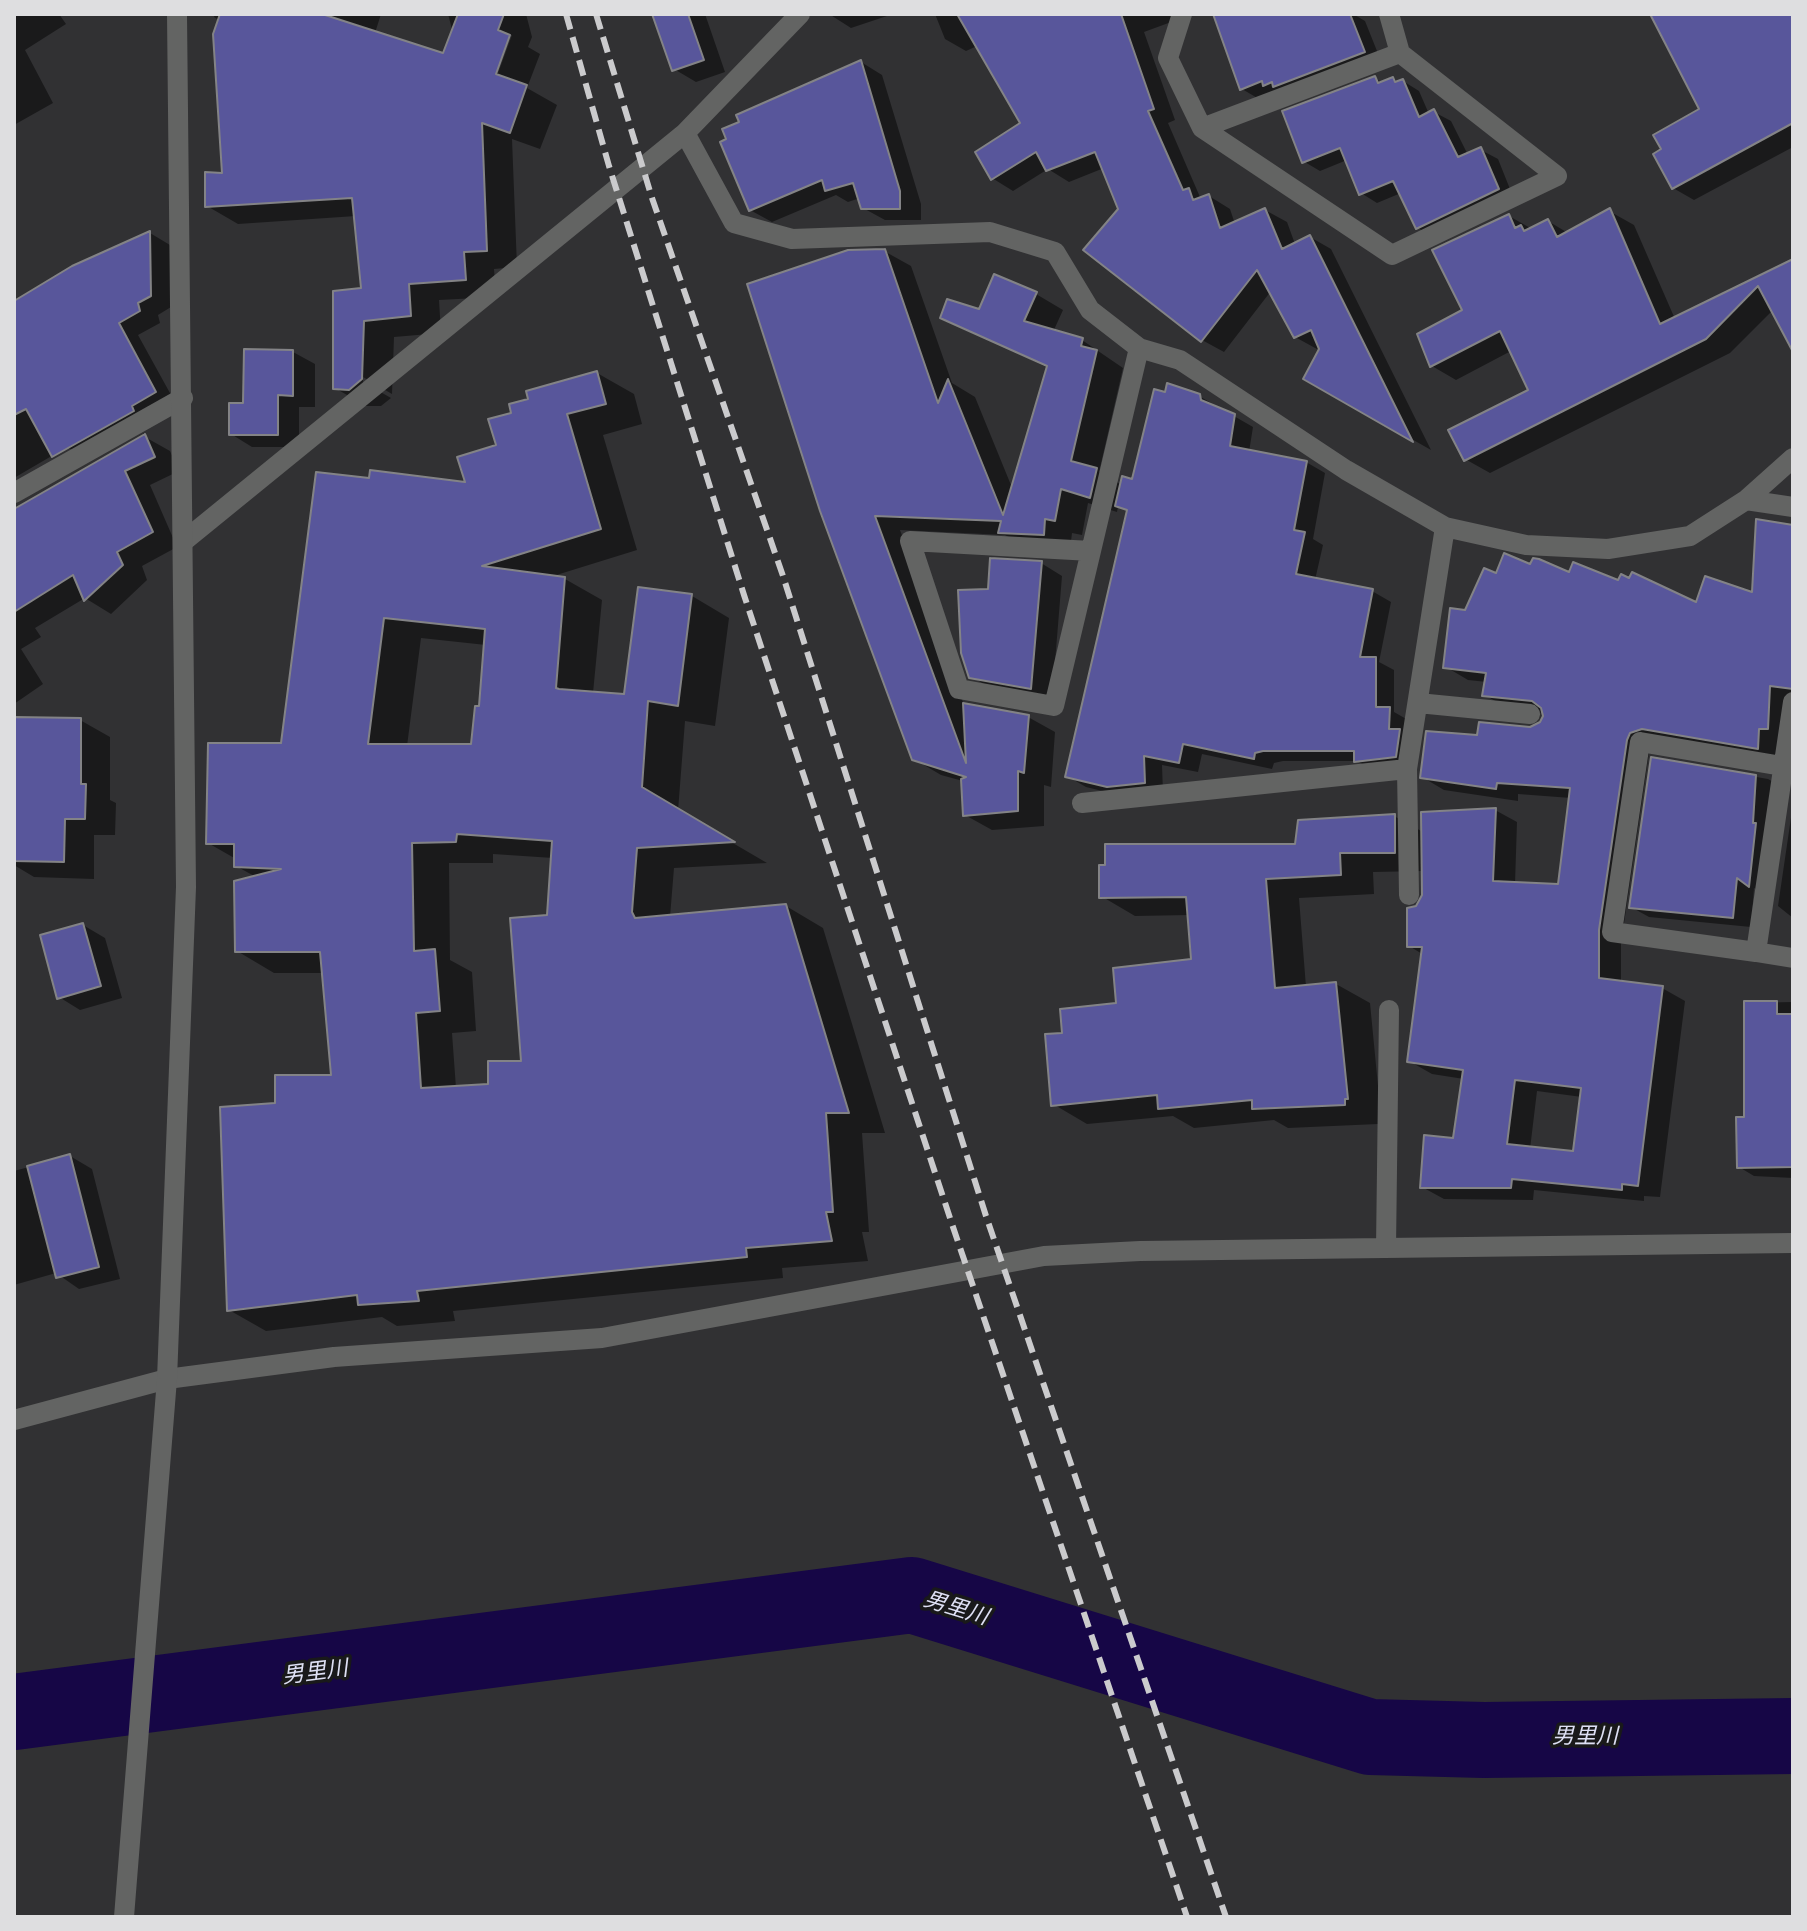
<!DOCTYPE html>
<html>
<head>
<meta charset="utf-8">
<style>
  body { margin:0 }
  #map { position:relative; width:1807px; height:1931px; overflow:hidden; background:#313133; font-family:"Golos Text",sans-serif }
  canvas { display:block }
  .frame { position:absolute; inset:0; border:16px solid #dedee0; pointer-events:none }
</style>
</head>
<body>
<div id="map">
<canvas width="1807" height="1931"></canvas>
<div class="frame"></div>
</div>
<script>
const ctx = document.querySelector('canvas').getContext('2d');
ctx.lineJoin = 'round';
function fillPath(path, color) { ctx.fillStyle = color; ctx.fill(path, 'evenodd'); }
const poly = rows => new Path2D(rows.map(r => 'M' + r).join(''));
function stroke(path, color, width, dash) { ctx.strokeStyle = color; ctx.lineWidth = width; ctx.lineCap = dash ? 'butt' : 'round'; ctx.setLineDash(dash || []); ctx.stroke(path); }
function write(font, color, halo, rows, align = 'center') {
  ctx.font = font + ' "Golos Text","Noto Sans JP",sans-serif'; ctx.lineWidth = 7; ctx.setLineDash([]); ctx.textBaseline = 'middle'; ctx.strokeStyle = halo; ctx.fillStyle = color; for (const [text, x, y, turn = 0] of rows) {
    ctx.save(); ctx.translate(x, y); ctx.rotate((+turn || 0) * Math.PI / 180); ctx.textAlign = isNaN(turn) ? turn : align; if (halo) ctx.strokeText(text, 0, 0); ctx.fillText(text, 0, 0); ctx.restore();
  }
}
const shadow = poly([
  [14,14,59,14,66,24,25,50,53,103,14,125],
  [215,14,381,14,375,33,460,60,448,14,526,14,532,37,528,47,540,54,527,88,557,105,540,149,512,139,517,267,494,269,496,297,439,300,441,333,394,337,392,394,363,377,363,382,391,398,381,406,366,406,335,388,363,290,356,216,238,224,207,206,224,175,220,21,214,17],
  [508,35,512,35,494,84,490,83],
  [654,14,705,14,725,72,696,82,674,69],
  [829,14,893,14,851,28],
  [935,14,1193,14,1144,32,1175,120,1168,123,1200,197,1209,196,1230,209,1235,224,1265,210,1287,222,1295,244,1310,237,1331,249,1431,450,1306,379,1323,346,1317,349,1295,337,1271,291,1224,352,1202,340,1086,250,1120,209,1104,168,1069,182,1048,169,1013,191,992,178,1023,124,977,46,966,51,945,39],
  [1215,14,1353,14,1365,21,1381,61,1259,99,1242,89],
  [1652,14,1793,14,1793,147,1694,200,1673,188,1702,110],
  [861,62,882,75,921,204,921,220,885,220,863,208,860,198,848,202,836,195,772,222,750,210,742,123],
  [1375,78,1383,83,1403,81,1419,91,1429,114,1434,112,1451,121,1468,155,1481,150,1498,159,1514,199,1434,237,1418,228,1401,193,1377,203,1361,193,1347,160,1320,171,1303,161],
  [1609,211,1634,225,1675,319,1793,260,1793,347,1773,310,1730,353,1490,473,1465,459,1531,391,1511,351,1456,380,1432,366,1465,311,1509,216,1532,229,1548,221,1568,233],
  [150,233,170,245,171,307,158,315,160,323,138,335,176,404,88,459,67,447,14,478,14,303,73,268],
  [884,251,911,266,952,383,975,397,1013,490,1048,368,942,317,980,311,1036,294,1063,310,1053,332,1082,340,1123,368,1099,472,1122,485,1134,481,1199,396,1253,427,1249,452,1306,462,1325,473,1313,539,1323,545,1315,580,1372,591,1391,602,1379,662,1394,670,1394,712,1408,720,1414,767,1375,771,1357,761,1283,761,1274,763,1272,769,1202,754,1198,772,1162,765,1163,793,1127,797,1086,787,1067,776,1128,512,1118,506,1117,512,1088,503,1082,535,1072,533,1070,550,1027,547,1005,535,900,530,964,705,1028,717,1055,732,1051,787,1044,785,1044,826,992,830,965,815,963,781,941,775,914,759,822,510],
  [293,352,315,364,315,407,299,407,299,447,252,447,231,434,245,405],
  [597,373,634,394,642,424,603,435,637,550,550,577,565,579,602,600,593,693,625,696,640,589,692,596,729,618,715,726,685,721,678,811,767,863,674,868,670,917,786,906,823,928,885,1133,862,1133,869,1232,862,1232,868,1261,782,1268,783,1278,453,1311,455,1321,397,1326,382,1317,266,1331,229,1310,333,1077,324,973,274,973,237,951,256,877,236,866,236,859,208,843,283,745,371,481,468,484,498,446,513,414],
  [421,638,486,645,481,708,473,746,407,746],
  [493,854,553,858,549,917,523,1063,490,1086,456,1088,452,1033,476,1031,472,972,450,960,449,863,493,863],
  [145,437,170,451,179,471,150,485,177,547,142,566,147,580,111,614,85,598,35,628,41,637,21,649,43,684,14,704,14,521],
  [1793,542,1793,762,1649,753,1621,944,1621,983,1662,988,1685,1001,1660,1197,1644,1196,1644,1201,1534,1190,1533,1200,1444,1199,1422,1187,1455,1141,1464,1079,1432,1074,1409,1061,1424,955,1409,946,1424,895,1424,871,1373,872,1374,894,1299,898,1306,987,1336,984,1370,1003,1381,1117,1378,1124,1288,1128,1274,1120,1194,1128,1173,1116,1087,1124,1053,1104,1064,1034,1193,960,1190,915,1135,916,1101,896,1297,846,1394,816,1423,832,1495,810,1517,822,1515,884,1560,886,1571,798,1518,794,1518,801,1444,790,1422,777,1479,737,1529,729,1543,722,1544,713,1507,708,1485,695,1487,682,1468,680,1446,667,1467,612,1497,576,1531,566,1619,582,1697,604,1754,594],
  [1537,1091,1582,1097,1574,1153,1530,1149],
  [1041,563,1062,576,1052,699,992,689,971,676,990,591],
  [14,719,80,720,110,737,110,800,116,803,115,835,94,835,94,879,34,877,14,865],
  [1653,759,1768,779,1786,789,1770,897,1754,888,1751,927,1649,917,1631,907],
  [1793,804,1793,918,1778,906],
  [83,925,105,938,122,998,80,1010,59,997],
  [1793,1002,1793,1178,1754,1176,1739,1167,1746,1119,1746,1003],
  [70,1156,92,1169,120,1279,79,1289,56,1273,14,1285,14,1171]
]);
const river = poly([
  [14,1712,912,1595,1370,1737,1484,1740,1793,1736]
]);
const building = poly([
  [220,14,322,14,443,53,458,14,504,14,498,30,510,35,496,74,527,85,510,133,482,123,487,251,464,252,466,280,409,284,411,316,364,321,362,379,349,390,333,389,333,291,361,288,352,198,205,207,205,172,222,173,213,34,220,14],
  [652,14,688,14,704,60,672,71,652,14],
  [957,14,1121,14,1154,109,1148,111,1183,190,1189,188,1193,200,1209,194,1220,228,1265,208,1282,249,1310,235,1413,442,1303,379,1319,349,1311,330,1294,338,1257,270,1201,342,1083,250,1118,209,1095,152,1046,171,1036,152,991,180,975,152,1020,123,957,14],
  [1213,14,1350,14,1365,52,1273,87,1272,82,1263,86,1262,81,1240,90,1213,14],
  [1650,14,1793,14,1793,123,1672,189,1653,154,1661,149,1653,135,1699,109,1650,14],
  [861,60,900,191,900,209,861,209,853,183,825,191,822,180,749,211,720,142,726,139,722,129,739,122,736,115,861,60],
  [1375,76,1378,83,1393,77,1395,82,1403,79,1419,117,1434,109,1458,157,1481,147,1499,189,1416,229,1393,181,1359,195,1340,148,1302,163,1282,111,1375,76],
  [1610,208,1660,324,1793,259,1793,352,1758,286,1706,339,1464,461,1448,430,1528,390,1500,331,1430,367,1417,334,1462,310,1432,250,1509,214,1515,228,1521,225,1524,231,1548,219,1557,237,1610,208],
  [150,231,151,296,138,303,140,311,119,323,156,392,132,406,134,411,52,457,26,409,14,415,14,301,72,266,150,231],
  [885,249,938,403,948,379,1003,515,1047,366,940,318,947,299,979,309,994,274,1037,292,1024,321,1083,338,1081,346,1097,350,1071,461,1097,468,1090,498,1061,489,1055,521,1045,519,1044,535,998,533,1001,521,875,516,966,763,963,703,1029,715,1024,773,1018,771,1018,811,963,816,961,779,966,777,912,760,820,511,747,284,848,250,885,249],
  [244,349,293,350,293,396,278,395,278,435,229,435,229,403,243,403,244,349],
  [597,371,606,404,567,414,601,529,482,566,565,577,556,688,559,689,624,694,638,587,692,594,678,706,648,701,642,787,735,842,637,848,632,912,635,918,786,904,849,1113,826,1113,833,1212,826,1212,832,1241,746,1248,747,1257,417,1291,419,1301,358,1305,357,1295,227,1311,220,1107,275,1103,275,1075,331,1075,320,952,235,952,234,881,281,869,234,867,234,844,206,844,208,743,281,743,316,472,369,478,370,470,465,482,457,457,496,445,488,419,511,413,509,404,528,399,526,391,597,371],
  [384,618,485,629,479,706,475,706,471,744,368,744,384,618],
  [457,834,552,841,547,915,510,918,521,1061,488,1061,488,1084,421,1088,416,1013,440,1011,435,949,414,951,412,843,456,842,457,834],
  [1167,383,1200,394,1201,400,1235,414,1230,446,1307,461,1294,530,1305,532,1296,574,1373,589,1360,657,1376,657,1376,707,1390,707,1389,729,1400,729,1396,757,1354,762,1354,751,1263,751,1255,753,1254,759,1183,744,1179,763,1144,756,1145,783,1107,787,1065,777,1127,510,1115,506,1122,476,1132,479,1154,389,1165,392,1167,383],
  [145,434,155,457,125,471,153,532,117,552,123,565,84,601,73,575,14,612,14,509,145,434],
  [1756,519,1793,525,1793,689,1770,686,1768,729,1759,729,1758,749,1642,729,1630,733,1627,740,1599,930,1599,978,1663,986,1638,1186,1622,1184,1622,1190,1512,1179,1511,1188,1420,1188,1424,1135,1453,1138,1463,1070,1407,1062,1422,947,1407,947,1407,908,1416,906,1422,895,1421,812,1496,808,1493,881,1558,884,1570,788,1497,783,1496,789,1420,778,1426,731,1477,735,1479,722,1530,727,1540,722,1543,716,1541,708,1532,701,1482,696,1486,673,1443,668,1450,608,1465,610,1484,568,1496,573,1504,553,1530,564,1533,558,1539,559,1569,572,1573,562,1618,580,1621,574,1629,578,1632,572,1696,602,1705,576,1752,592,1756,519],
  [1515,1080,1581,1088,1573,1151,1507,1144,1515,1080],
  [990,558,1042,561,1031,689,969,678,961,653,958,590,988,589,990,558],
  [14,717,81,718,81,784,86,784,85,819,65,819,64,862,14,861,14,717],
  [1651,757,1756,775,1753,823,1756,823,1749,887,1737,878,1733,918,1629,908,1651,757],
  [1395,814,1395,853,1340,853,1341,875,1266,879,1275,988,1336,982,1348,1099,1345,1099,1345,1105,1252,1109,1252,1100,1158,1109,1157,1095,1051,1106,1045,1034,1062,1033,1060,1009,1116,1003,1113,968,1191,959,1186,897,1099,898,1099,865,1105,865,1105,844,1295,844,1298,820,1395,814],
  [83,923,101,986,57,999,40,935,83,923],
  [1744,1001,1777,1001,1777,1014,1793,1014,1793,1167,1737,1168,1736,1117,1744,1117,1744,1001],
  [70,1154,99,1267,56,1278,27,1166,70,1154]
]);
const minor = poly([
  [1182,14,1168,58,1202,128,1392,255,1557,176,1400,53,1389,14],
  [1202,128,1400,53],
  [685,133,734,223,792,239,990,232,1055,252,1090,310,1139,348,1180,360,1346,470,1445,527,1526,545,1608,549,1690,536,1746,500,1793,458],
  [14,493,183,398],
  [1746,500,1793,507],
  [184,541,685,133,800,14],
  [1091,551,910,541,959,689,1054,706,1091,551,1139,348],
  [1793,702,1756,952,1793,958],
  [1418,703,1530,714],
  [1407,769,1409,895],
  [1082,803,1407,769,1445,527],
  [1756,952,1612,932,1640,742,1782,766],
  [1386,1248,1389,1010],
  [14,1420,167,1379,334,1357,602,1338,1044,1256,1140,1251,1793,1243]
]);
const tertiary = poly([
  [124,1917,167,1379,186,887,177,14]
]);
const rail = poly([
  [566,14,609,166,744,595,953,1227,1187,1917],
  [596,14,652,198,783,576,986,1216,1226,1917]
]);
const waterNames = [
  ["男里川",956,1608,17],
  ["男里川",315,1672,-7],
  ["男里川",1585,1736]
];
fillPath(shadow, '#0007');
stroke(river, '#160646', 76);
fillPath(building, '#58569b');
stroke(building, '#838386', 2);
stroke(minor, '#636463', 20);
stroke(tertiary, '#636463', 20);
stroke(rail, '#cbcbcd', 6, [16, 8]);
write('italic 22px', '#dee0f4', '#19191a', waterNames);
</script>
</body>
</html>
